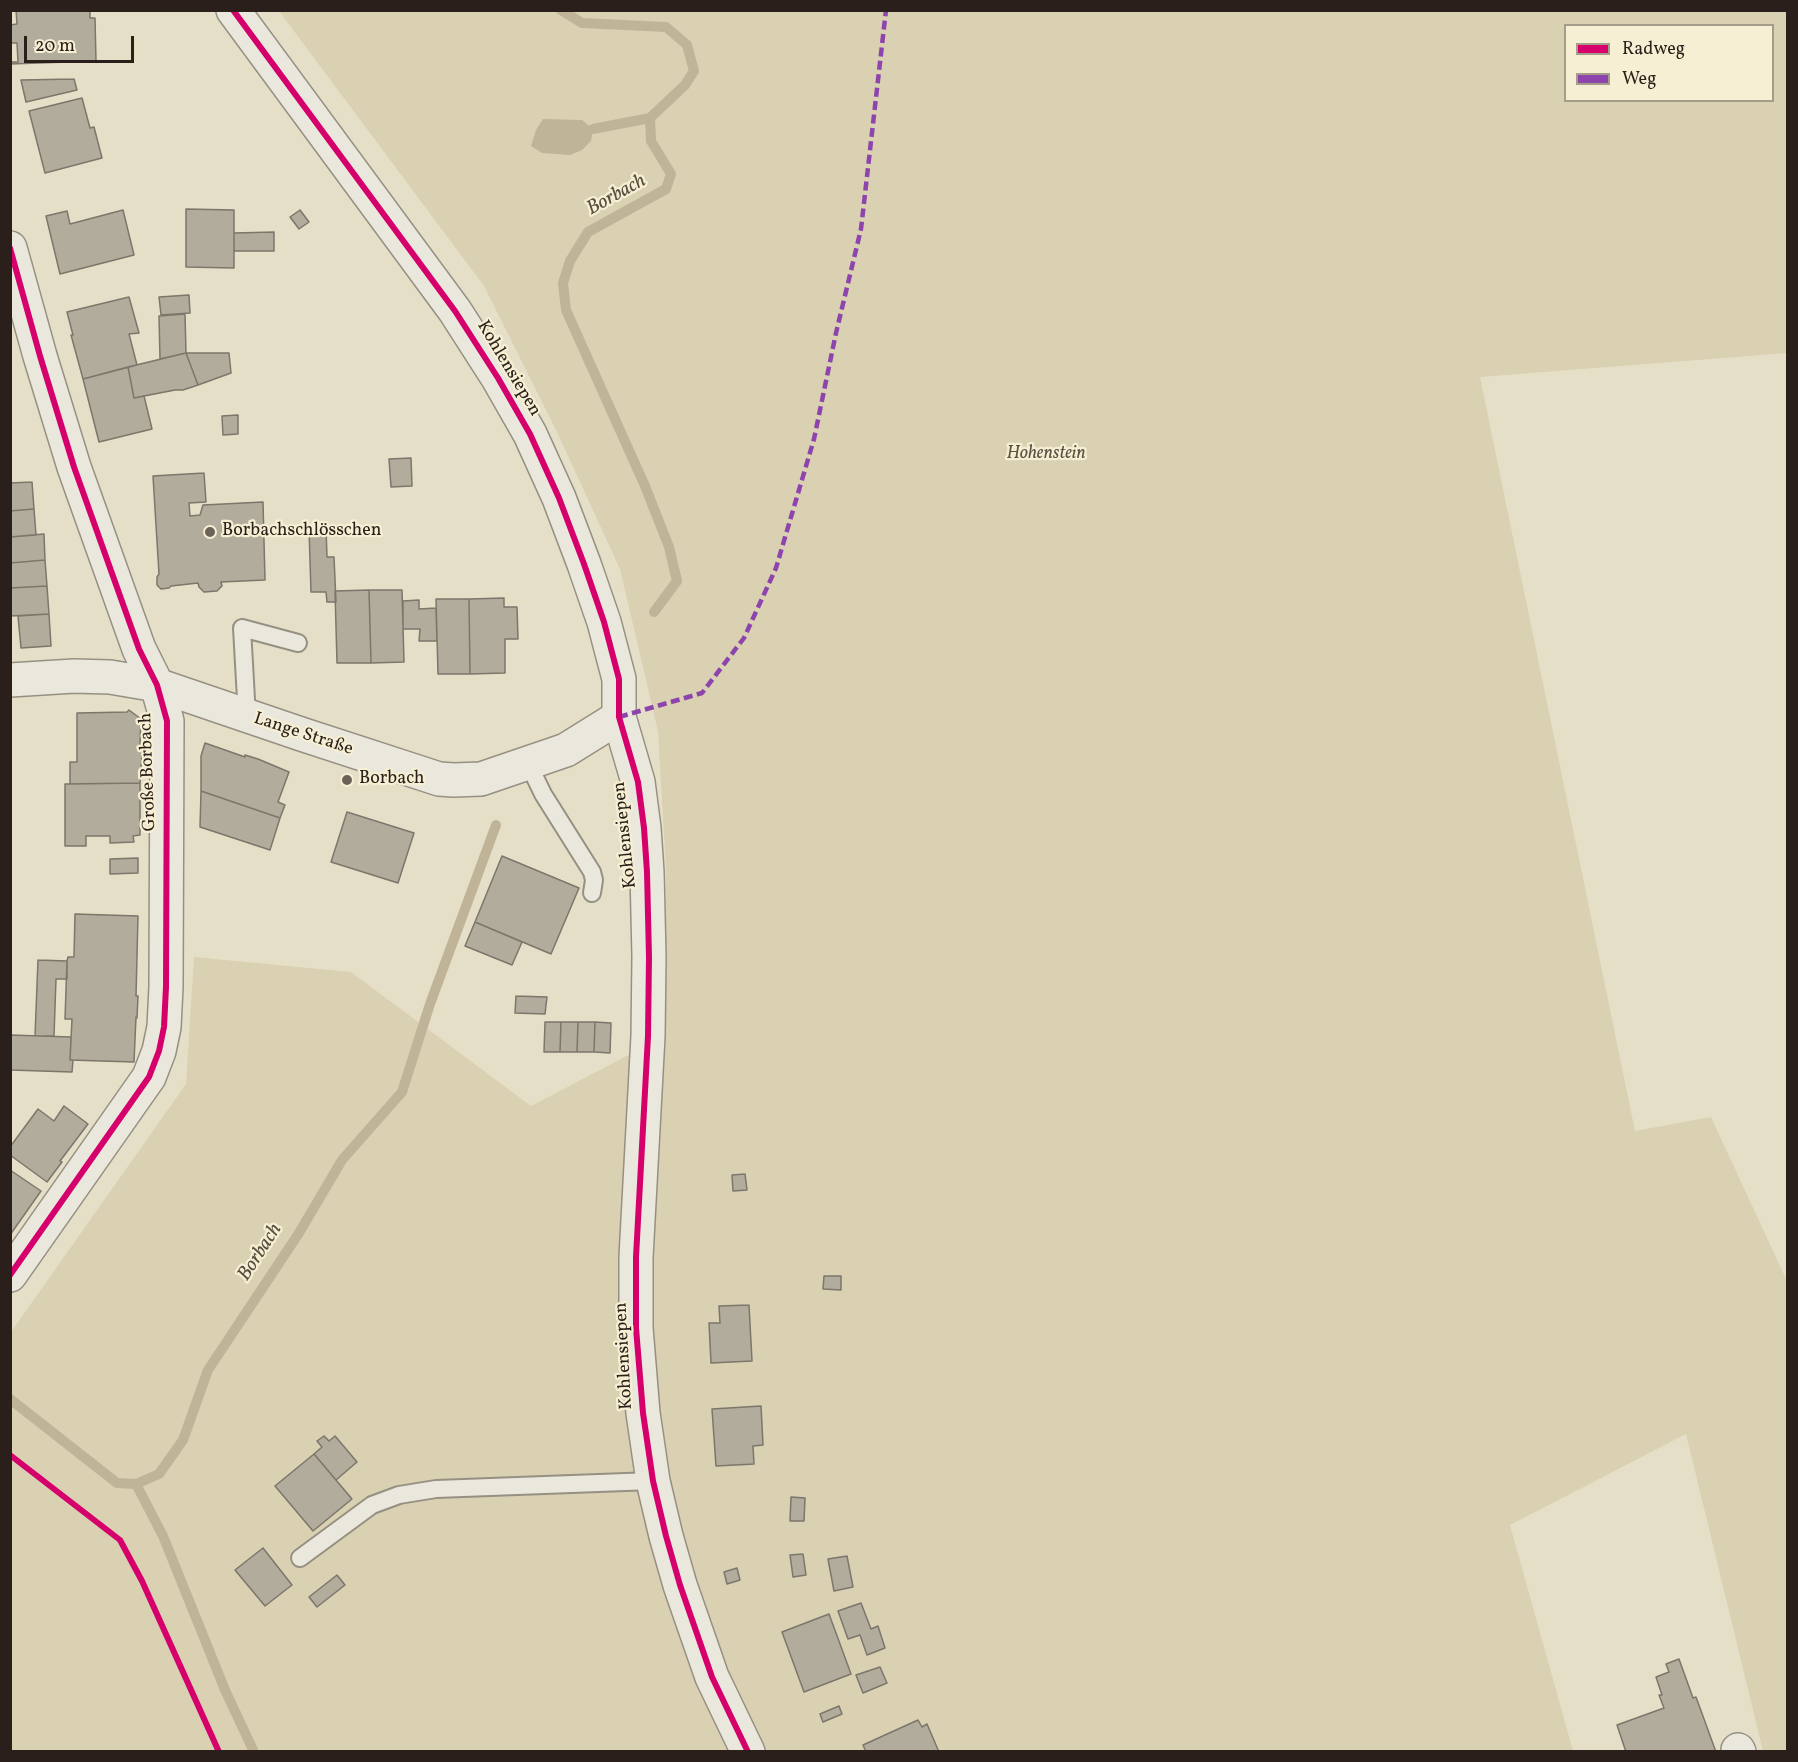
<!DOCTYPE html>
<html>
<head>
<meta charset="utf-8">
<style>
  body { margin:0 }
  #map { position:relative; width:1798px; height:1762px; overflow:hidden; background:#e6dfc8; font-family:Vollkorn,serif }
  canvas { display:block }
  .frame { position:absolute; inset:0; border:12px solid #2a1f1a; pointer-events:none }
  .legend { position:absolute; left:1564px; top:24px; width:210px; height:78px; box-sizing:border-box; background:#f7efd3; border:2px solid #a59c89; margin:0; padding:8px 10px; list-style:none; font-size:18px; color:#2a1f1a }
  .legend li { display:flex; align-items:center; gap:12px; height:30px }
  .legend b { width:30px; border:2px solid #a59c89 }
  .scale { position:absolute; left:24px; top:36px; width:110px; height:27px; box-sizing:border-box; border:3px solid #2a1f1a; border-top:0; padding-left:8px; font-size:18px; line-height:21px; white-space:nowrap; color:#2a1f1a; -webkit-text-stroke:4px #f7efd3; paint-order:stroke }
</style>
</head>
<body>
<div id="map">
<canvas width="1798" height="1762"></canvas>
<div class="frame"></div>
<ul class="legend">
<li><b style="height:8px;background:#d6006c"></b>Radweg</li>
<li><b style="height:8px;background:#8e44ad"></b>Weg</li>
</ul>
<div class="scale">20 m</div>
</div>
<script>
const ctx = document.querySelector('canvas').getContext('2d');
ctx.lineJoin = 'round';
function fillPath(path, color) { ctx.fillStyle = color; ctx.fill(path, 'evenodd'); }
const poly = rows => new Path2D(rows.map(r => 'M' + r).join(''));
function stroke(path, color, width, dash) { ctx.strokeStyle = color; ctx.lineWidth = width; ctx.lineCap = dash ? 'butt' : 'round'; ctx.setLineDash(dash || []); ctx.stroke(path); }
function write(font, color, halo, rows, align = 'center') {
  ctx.font = font + ' Vollkorn,serif'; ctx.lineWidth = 4.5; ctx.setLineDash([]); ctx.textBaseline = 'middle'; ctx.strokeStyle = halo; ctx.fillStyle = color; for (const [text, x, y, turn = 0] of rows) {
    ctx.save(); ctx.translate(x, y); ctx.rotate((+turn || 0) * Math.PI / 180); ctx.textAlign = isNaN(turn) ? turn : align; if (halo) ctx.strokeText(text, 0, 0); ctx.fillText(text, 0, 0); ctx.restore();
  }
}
const green = poly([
  [279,11,1787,11,1787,353,1480,377,1635,1131,1711,1117,1787,1281,1787,1751,1763,1751,1686,1434,1510,1525,1573,1751,11,1752,11,1332,186,1084,194,957,351,972,531,1106,665,1036,666,869,658,731,620,569,557,432,484,286],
  [1566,26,1772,26,1772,100,1566,100]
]);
const water = poly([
  [543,119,582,120,593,129,591,141,582,150,570,155,542,153,531,146,536,130]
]);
const stream = poly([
  [561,10,582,23,666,27,687,45,694,71,685,85,650,118,651,141,671,174,666,189,588,232,570,261,563,283,566,310,645,486,669,547,677,581,654,612],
  [593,129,650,118],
  [10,1399,117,1483,136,1484,159,1474,183,1440,208,1370,299,1233,342,1160,402,1092,430,1004,496,825],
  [136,1484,163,1536,225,1690,254,1752]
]);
const building = poly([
  [16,10,90,10,90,18,95,18,96,61,10,64,10,62,18,62,17,43,10,43,10,25,17,24,16,10],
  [74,79,77,90,26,102,21,80,74,79],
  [82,98,90,128,94,127,102,158,45,173,29,111,82,98],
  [186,209,234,210,234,268,186,267,186,209],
  [123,210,134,255,60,274,46,216,67,211,70,224,123,210],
  [300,210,309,222,299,229,290,217,300,210],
  [274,232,274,251,234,251,234,233,274,232],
  [189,295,190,313,161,315,159,297,189,295],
  [129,297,139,333,129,334,137,365,83,379,71,335,73,335,67,312,129,297],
  [185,314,186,353,160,359,159,316,185,314],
  [186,353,198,385,183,390,175,390,134,398,128,367,186,353],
  [186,353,229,353,231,373,198,385,186,353],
  [128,367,134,398,144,396,152,429,99,442,83,379,128,367],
  [238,415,238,434,223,435,222,416,238,415],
  [411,458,412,486,391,487,389,459,411,458],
  [204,473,206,502,189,503,190,516,200,515,203,505,263,502,265,580,221,582,222,586,217,591,204,592,199,587,198,583,171,586,169,588,161,589,157,585,157,577,159,574,153,476,204,473],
  [32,482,34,509,10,511,10,483,32,482],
  [34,509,36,535,10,537,10,511,34,509],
  [326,528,327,557,334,557,336,602,327,602,326,592,311,592,309,529,326,528],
  [44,534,45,560,10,563,10,537,44,534],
  [45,560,47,586,10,588,10,563,45,560],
  [47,586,49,614,10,616,10,588,47,586],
  [369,590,402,590,404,662,371,663,369,590],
  [369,590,371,663,337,663,335,591,369,590],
  [504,598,504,607,517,607,518,639,505,639,505,673,470,674,469,599,504,598],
  [436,599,469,599,470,674,438,674,436,599],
  [419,600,419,609,436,608,437,641,419,641,420,629,403,629,403,601,419,600],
  [49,614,51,646,21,648,18,616,49,614],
  [129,710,141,719,140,744,142,744,142,755,140,783,70,784,70,762,77,762,77,713,127,712,129,710],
  [205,743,245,757,245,755,258,759,289,772,278,802,285,805,280,818,201,791,201,756,205,743],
  [140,783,140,835,133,836,134,842,110,843,110,836,86,836,86,846,65,846,65,784,140,783],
  [201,791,280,818,270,850,200,827,201,791],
  [347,812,414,833,398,883,331,862,347,812],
  [502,856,579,888,551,954,475,922,502,856],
  [138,858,138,873,110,874,110,859,138,858],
  [75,914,138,916,136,996,138,996,137,1018,136,1017,134,1062,70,1060,72,1019,65,1019,67,961,68,957,74,957,75,914],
  [475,922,522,942,512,965,465,946,475,922],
  [38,960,67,961,67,979,56,979,54,1036,35,1036,38,960],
  [516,996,547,997,545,1014,515,1013,516,996],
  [545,1022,561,1022,560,1052,544,1052,545,1022],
  [561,1022,578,1022,577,1052,560,1052,561,1022],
  [578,1022,595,1022,594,1052,577,1052,578,1022],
  [595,1022,611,1023,610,1053,594,1052,595,1022],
  [10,1035,71,1037,70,1060,73,1060,72,1072,10,1070,10,1035],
  [64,1106,88,1124,60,1161,62,1162,47,1182,10,1155,10,1147,38,1109,54,1121,64,1106],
  [10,1170,41,1191,10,1235,10,1170],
  [745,1174,747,1190,733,1191,732,1175,745,1174],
  [824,1276,841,1276,841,1290,823,1289,824,1276],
  [749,1305,752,1361,711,1363,709,1323,720,1323,719,1306,749,1305],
  [761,1406,763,1445,753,1446,754,1464,716,1466,712,1409,761,1406],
  [324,1436,329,1441,335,1436,357,1462,336,1480,314,1454,322,1447,317,1441,324,1436],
  [314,1454,352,1499,313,1531,275,1486,314,1454],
  [791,1497,805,1498,804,1521,790,1521,791,1497],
  [263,1548,292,1585,265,1606,235,1570,263,1548],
  [803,1554,806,1575,793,1577,790,1555,803,1554],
  [847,1556,853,1587,834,1591,828,1559,847,1556],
  [737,1568,740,1580,727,1584,724,1572,737,1568],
  [337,1575,345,1585,317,1607,309,1597,337,1575],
  [861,1603,871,1629,878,1626,885,1648,867,1655,860,1635,848,1639,838,1611,861,1603],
  [829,1614,851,1674,804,1692,782,1632,829,1614],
  [1679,1659,1693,1698,1696,1697,1716,1752,1626,1752,1617,1725,1664,1708,1659,1695,1662,1695,1656,1677,1669,1672,1666,1664,1679,1659],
  [880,1667,887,1683,863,1693,856,1675,880,1667],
  [839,1706,842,1714,823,1722,820,1714,839,1706],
  [918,1720,922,1727,927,1724,939,1752,866,1752,863,1745,918,1720]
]);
const service = poly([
  [247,717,242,628,298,643],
  [528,763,543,794,592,872,594,880,592,893],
  [300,1558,372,1505,399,1495,436,1489,653,1481]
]);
const minor = poly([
  [10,248,40,356,74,467,139,649,157,685,167,721,166,987,164,1027,159,1051,149,1077,10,1275],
  [10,680,74,676,110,677,157,685,301,734,439,779,454,780,481,779,566,750,619,717],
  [1738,1750,1739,1752]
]);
const tertiary = poly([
  [233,10,455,311,498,378,530,434,559,498,584,564,604,622,619,679,619,717,638,782,644,828,647,872,649,957,648,1036,636,1257,636,1328,643,1413,653,1481,666,1536,680,1585,712,1677,748,1752]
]);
const quiet = poly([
  [619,717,702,693,744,638,776,568,814,439,836,333,861,229,886,10]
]);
const cycleway = poly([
  [233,10,455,311,498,378,530,434,559,498,584,564,604,622,619,679,619,717,638,782,644,828,647,872,649,957,648,1036,636,1257,636,1328,643,1413,653,1481,666,1536,680,1585,712,1677,748,1752],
  [10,248,40,356,74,467,139,649,157,685,167,721,166,987,164,1027,159,1051,149,1077,10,1275],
  [10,1455,120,1540,142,1581,219,1752]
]);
const markers = [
  [210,532,6,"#6c6257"],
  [347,780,6,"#6c6257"]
];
const streetNames = [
  ["Kohlensiepen",508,369,59],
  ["Lange Straße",303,735,18],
  ["Große Borbach",149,772,-92],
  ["Kohlensiepen",626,835,-96],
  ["Kohlensiepen",625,1356,-93]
];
const parkNames = [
  ["Hohenstein",1046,455]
];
const poiNames = [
  ["Borbachschlösschen",222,532],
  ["Borbach",359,780]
];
const waterNames = [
  ["Borbach",617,196,-29],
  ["Borbach",261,1253,-57]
];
fillPath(green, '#dad0b2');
fillPath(water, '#c0b498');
stroke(stream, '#c0b498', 10);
fillPath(building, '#b2ac9d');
stroke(building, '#7c766b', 1.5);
stroke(service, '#969083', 20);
stroke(minor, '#969083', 36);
stroke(tertiary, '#969083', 36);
stroke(service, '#eae7dc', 16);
stroke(minor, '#eae7dc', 33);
stroke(tertiary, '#eae7dc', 33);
stroke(quiet, '#8e44ad', 4.5, [9, 4.5]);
stroke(cycleway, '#d6006c', 6);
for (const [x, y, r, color] of markers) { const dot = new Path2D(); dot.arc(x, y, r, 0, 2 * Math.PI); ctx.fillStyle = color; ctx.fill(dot); stroke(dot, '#f7efd3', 2); }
write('18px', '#2a1f1a', '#f7efd3', streetNames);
write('italic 18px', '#5c5142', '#f7efd3', parkNames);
write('18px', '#2a1f1a', '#f7efd3', poiNames, 'left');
write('italic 20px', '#594d3f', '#f7efd3', waterNames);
</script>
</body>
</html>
